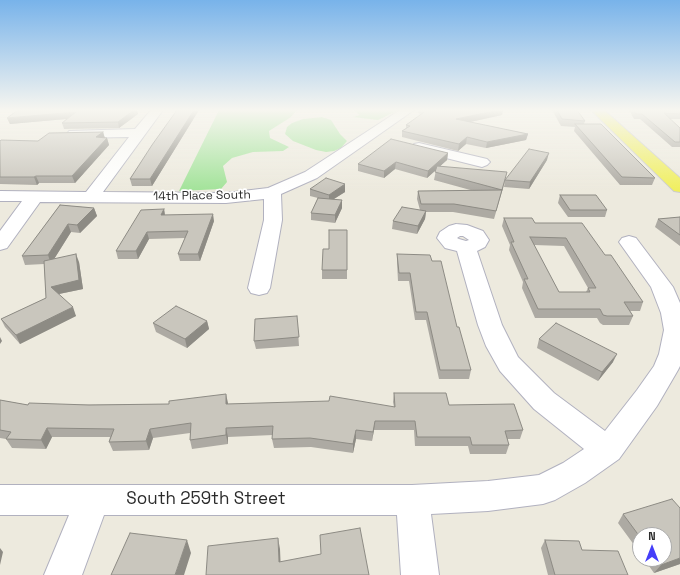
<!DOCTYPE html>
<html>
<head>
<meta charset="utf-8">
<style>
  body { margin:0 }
  #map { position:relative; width:680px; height:575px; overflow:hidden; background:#edeade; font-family:"Space Grotesk",sans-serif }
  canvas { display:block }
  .north { position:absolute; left:632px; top:527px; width:40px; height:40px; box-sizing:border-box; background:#fff; border:1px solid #aaa; border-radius:50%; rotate:0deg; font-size:11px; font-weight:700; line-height:16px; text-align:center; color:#2b2b2b }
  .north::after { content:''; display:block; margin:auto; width:14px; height:18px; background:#453ef9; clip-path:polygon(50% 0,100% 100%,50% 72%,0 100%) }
</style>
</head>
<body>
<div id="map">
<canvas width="680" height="575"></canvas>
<div class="north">N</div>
</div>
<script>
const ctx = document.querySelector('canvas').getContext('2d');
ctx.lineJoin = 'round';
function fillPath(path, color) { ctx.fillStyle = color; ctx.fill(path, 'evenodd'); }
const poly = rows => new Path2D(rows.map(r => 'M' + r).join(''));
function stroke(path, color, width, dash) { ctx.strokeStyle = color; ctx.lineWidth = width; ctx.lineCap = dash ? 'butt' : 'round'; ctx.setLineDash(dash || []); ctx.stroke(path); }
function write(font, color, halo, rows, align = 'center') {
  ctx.font = font + ' "Space Grotesk",sans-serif'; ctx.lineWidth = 3.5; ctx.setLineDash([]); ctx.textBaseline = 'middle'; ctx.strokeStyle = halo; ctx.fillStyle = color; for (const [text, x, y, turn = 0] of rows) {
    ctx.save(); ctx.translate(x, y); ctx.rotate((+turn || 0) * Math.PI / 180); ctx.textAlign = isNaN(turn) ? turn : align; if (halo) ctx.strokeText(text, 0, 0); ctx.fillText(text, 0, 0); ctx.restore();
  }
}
const green = poly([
  [219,110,297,110,291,117,269,131,270,138,289,147,283,151,253,152,232,158,223,166,227,182,221,189,179,191],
  [353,110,399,110,378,120,353,117,360,115],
  [322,117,331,120,340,134,347,141,341,148,334,151,326,152,316,150,293,141,285,134,287,127,292,123,303,119]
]);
const minor = poly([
  [151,110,163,110,103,192,226,193,268,188,305,172,400,110,414,110,317,178,281,194,282,220,270,288,267,293,259,295,251,293,248,288,264,220,264,199,226,203,40,202,7,248,0,250,0,231,22,201,0,201,0,191,86,192,129,137,74,138,69,137,67,134,69,131,135,129,151,110],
  [419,143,487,159,490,162,487,165,482,167,414,150,412,147,414,144,419,143],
  [456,224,467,225,483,231,489,240,485,247,477,251,502,325,518,357,554,393,605,431,637,390,654,366,659,354,664,330,661,313,651,287,619,242,622,238,629,236,636,238,673,287,680,303,680,366,678,370,657,406,619,459,585,483,555,500,543,504,488,511,431,514,439,575,401,575,397,515,104,515,82,575,44,575,69,515,0,515,0,485,412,485,488,481,539,475,563,463,584,449,534,409,500,371,486,346,478,325,457,251,445,248,437,238,440,232,449,226,456,224],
  [460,236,463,236,469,240,466,241,459,239,457,238,460,236]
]);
const major = poly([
  [591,110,604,110,680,178,680,192,674,191,591,110]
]);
const wall = poly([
  [18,110,137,110,138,114,119,128,64,129,62,123,66,119,10,124,7,118],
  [177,110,199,110,152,186,132,186,130,179],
  [419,110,503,110,502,115,470,122,528,134,526,140,486,148,466,144,458,151,402,137,402,131,406,128,406,125,421,114,418,113],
  [552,110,577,110,585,121,584,124,655,178,652,185,620,185,574,131,575,127,561,126],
  [629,110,680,110,680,119,670,119,680,128,680,147,672,147,640,119,634,119],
  [103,132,105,138,107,138,109,145,75,183,39,183,37,185,0,184,0,141,38,141],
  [448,153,447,160,440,166,505,180,547,160,529,189,504,187,505,181,494,219,453,212,426,212,425,219,417,234,392,229,393,221,420,210,417,199,418,191,474,191,434,180,436,170,427,178,395,169,384,178,358,171,358,164],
  [345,184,345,192,334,199,342,208,335,223,311,220,311,213,318,198,310,196,310,189],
  [560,195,607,210,605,217,568,217,558,203],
  [60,205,94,208,97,216,80,233,71,232,54,259,79,262,83,289,59,294,76,316,20,344,5,327,1,319,46,298,44,264,25,265,22,256],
  [164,209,165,215,214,221,200,261,180,261,178,254,185,238,149,239,138,259,118,259,116,251],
  [680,217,680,246,655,227,658,219],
  [504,218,535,223,605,255,643,302,640,311,630,311,633,316,629,325,603,325,600,323,597,318,535,318,522,288,523,282,509,250,510,245,502,226],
  [534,245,564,246,588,288,586,292,559,292],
  [347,230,347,279,322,279,322,270,329,249],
  [397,254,432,261,457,327,471,370,469,379,439,379,426,320,415,320,409,281,398,281,397,262],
  [297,316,299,346,256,349,254,341],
  [207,321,209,329,187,348,156,332,153,323],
  [539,339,613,362,598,381,537,348],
  [394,393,449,405,523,430,520,439,507,439,509,445,506,454,470,454,468,446,415,446,414,430,374,430,372,441,356,439,353,453,311,447,274,448,272,439,273,435,228,437,228,444,192,449,190,440,190,433,153,438,149,450,113,451,109,442,110,437,52,437,46,449,12,448,6,439,0,438,0,400,28,405,228,404,394,407,393,402],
  [623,514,680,564,654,573,644,559,664,559,640,535,640,553,618,523],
  [545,540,582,550,628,575,548,575,541,548]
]);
const shadedWall = poly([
  [132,110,137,110,138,114,119,128,118,122],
  [194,110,199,110,152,186,150,179],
  [499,110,503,110,502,115,456,125,456,119],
  [76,112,77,118,10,124,7,118],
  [103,132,105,139,96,137],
  [528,134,526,140,486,148,487,142],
  [467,137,466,144,458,151,459,144],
  [107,138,109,145,75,183,72,176],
  [448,153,447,160,427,178,428,171],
  [549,153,547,160,529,189,530,182],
  [396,162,395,169,384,178,384,171],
  [36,176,39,183,37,185,34,177],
  [345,184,345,192,329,202,329,195],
  [342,200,342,208,335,223,335,215],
  [94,208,97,216,80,233,77,225],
  [164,209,165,216,161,215],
  [426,211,425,219,417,234,418,226],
  [213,214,214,221,200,261,198,254],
  [68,224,71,232,51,264,48,255],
  [147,232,149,239,138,259,136,251],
  [76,254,79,262,83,289,54,295,51,287],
  [73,307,76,316,20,344,16,335],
  [207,321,209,329,187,348,185,339],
  [0,337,2,341,0,344],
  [617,354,613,362,598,381,602,372],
  [226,394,228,403,228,413,226,404],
  [375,421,374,430,372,441,373,432],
  [47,428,52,437,46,449,41,440],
  [226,428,228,437,228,444,226,435],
  [150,429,153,438,149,450,146,441],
  [356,430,356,439,353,453,353,444],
  [278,538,280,549,281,573,279,562],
  [187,540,191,553,184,575,175,575],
  [0,548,3,552,0,565],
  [680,558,680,564,654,573,661,565]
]);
const building = poly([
  [18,110,134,110,118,122,62,123,76,112,7,118,18,110],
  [177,110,194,110,150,179,130,179,152,145,177,110],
  [427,110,499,110,456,119,528,134,487,142,467,137,459,144,402,131,410,126,406,125,427,110],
  [557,110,577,110,585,121,562,119,557,110],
  [634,110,680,110,680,114,664,113,680,128,680,142,675,142,642,114,636,114,634,110],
  [575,124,601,124,655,178,622,177,575,124],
  [103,132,96,137,107,138,72,176,36,176,34,177,0,177,0,141,1,140,38,141,49,133,103,132],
  [391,139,448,153,428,171,396,162,384,171,358,164,391,139],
  [529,149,549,153,530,182,505,180,529,149],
  [437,166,507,172,502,190,435,172,437,166],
  [326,178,345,184,329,195,310,189,326,178],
  [502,190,496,211,454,204,421,204,418,191,502,190],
  [560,195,596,195,607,210,570,210,560,195],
  [318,198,342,200,335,215,311,213,318,198],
  [60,205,94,208,77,225,68,224,48,255,22,256,60,205],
  [402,207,426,211,418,226,393,221,402,207],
  [164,209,161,215,213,214,198,254,178,254,188,231,147,232,136,251,116,251,141,210,164,209],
  [680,217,680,235,658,219,680,217],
  [504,218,532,218,535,223,582,223,605,255,611,255,643,302,624,302,633,316,607,316,603,315,600,309,538,309,524,279,528,279,511,242,514,242,504,218],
  [530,237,566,238,596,288,588,288,590,292,559,292,530,237],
  [329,230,347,230,347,270,322,270,323,249,329,249,329,230],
  [76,254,79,280,51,287,73,307,16,335,1,319,46,298,44,261,76,254],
  [397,254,430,255,432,261,441,261,457,327,459,327,471,370,440,370,427,312,416,312,410,273,399,273,397,254],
  [176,306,207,321,185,339,153,323,176,306],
  [297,316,299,337,254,341,255,319,297,316],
  [556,323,617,354,602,372,539,339,556,323],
  [394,393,446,393,449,405,514,404,523,430,505,431,509,445,472,445,470,437,417,437,415,421,375,421,373,432,356,430,353,444,310,438,272,439,273,426,226,428,226,435,190,440,191,423,150,429,146,441,109,442,114,429,47,428,41,440,6,439,11,432,0,430,0,400,28,405,29,403,89,405,169,404,169,401,226,394,226,404,329,401,330,396,395,407,394,393],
  [672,499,680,508,680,558,661,565,657,559,664,559,664,535,640,535,640,537,623,514,672,499],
  [360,528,369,575,206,575,208,546,278,538,279,562,321,554,320,535,360,528],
  [130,533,187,540,175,575,111,575,130,533],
  [545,540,579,541,582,550,618,551,628,575,555,575,545,540]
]);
const farStreetnames = [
  ["14th Place South",202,196,-1]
];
const nearStreetnames = [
  ["South 259th Street",206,499]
];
fillPath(green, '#a3e39a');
stroke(minor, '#b1b1bf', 2);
stroke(major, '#ccc', 2);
fillPath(minor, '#fff');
fillPath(major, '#f0ef5f');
fillPath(wall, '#adaaa3');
fillPath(shadedWall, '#8d8b84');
fillPath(building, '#c9c6bd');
stroke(building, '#8d8b84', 1);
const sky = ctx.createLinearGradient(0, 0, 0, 190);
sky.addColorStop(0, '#78b3ea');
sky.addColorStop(0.58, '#f7f6f0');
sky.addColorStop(1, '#f7f6f000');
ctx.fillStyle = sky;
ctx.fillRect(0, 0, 680, 190);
write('12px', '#2b2b2b', '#fff', farStreetnames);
write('17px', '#2b2b2b', '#fff', nearStreetnames);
</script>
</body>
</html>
